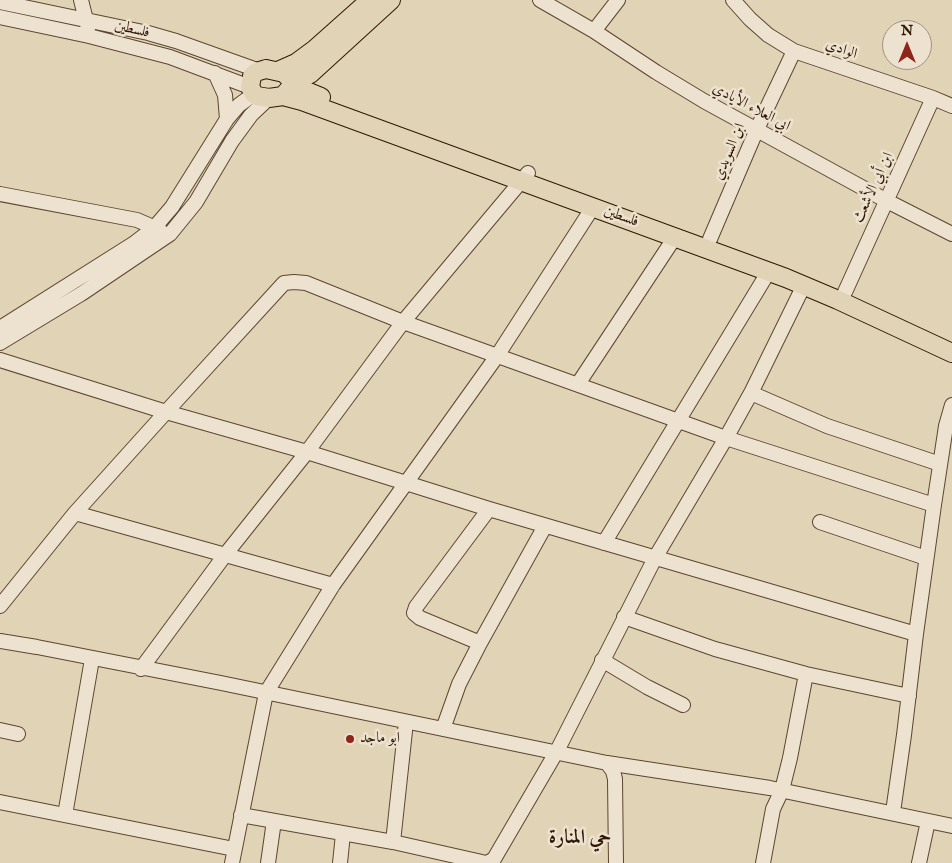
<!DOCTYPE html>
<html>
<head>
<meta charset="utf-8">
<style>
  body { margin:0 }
  #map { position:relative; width:952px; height:863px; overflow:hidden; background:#e1d3b5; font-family:"IM FELL English",serif }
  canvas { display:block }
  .north { position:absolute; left:882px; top:20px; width:50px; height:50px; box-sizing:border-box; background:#ece2cf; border:1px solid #a0917d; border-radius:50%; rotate:0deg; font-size:14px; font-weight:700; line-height:20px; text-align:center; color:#2f1703 }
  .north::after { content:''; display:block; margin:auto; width:18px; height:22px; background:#8f2418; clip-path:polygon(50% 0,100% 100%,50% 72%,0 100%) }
</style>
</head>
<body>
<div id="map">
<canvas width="952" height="863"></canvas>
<div class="north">N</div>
</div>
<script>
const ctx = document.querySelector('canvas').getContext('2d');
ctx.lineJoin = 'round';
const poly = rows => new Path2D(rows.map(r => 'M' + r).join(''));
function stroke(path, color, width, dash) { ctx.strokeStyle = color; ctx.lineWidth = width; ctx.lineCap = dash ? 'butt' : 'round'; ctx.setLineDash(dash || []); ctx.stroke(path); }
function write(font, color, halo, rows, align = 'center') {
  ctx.font = font + ' "IM FELL English",Amiri,serif'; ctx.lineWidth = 5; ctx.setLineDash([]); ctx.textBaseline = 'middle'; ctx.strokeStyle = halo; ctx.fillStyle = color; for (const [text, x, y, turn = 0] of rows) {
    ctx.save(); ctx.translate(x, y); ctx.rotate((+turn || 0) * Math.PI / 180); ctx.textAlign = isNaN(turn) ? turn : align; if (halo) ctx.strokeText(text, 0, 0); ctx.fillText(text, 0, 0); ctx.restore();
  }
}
const minor = poly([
  [81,0,88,28],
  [540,0,594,31,656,72,704,101,887,201,952,234],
  [733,0,750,19,768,35,794,51,933,98,952,106],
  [0,2,148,33,176,41,260,71],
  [0,17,89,36,170,57,250,87],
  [594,31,618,0],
  [215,73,225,95,227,119],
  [0,194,137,220,160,230],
  [710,239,757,129,794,51],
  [845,292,933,98],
  [0,328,133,244,154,228,172,207,227,119,239,105,254,94],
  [0,343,81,294,170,234,196,202,232,141,251,115,269,98],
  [0,360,166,412,307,452,489,509,916,634],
  [578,384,675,237],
  [751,393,827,426,940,464],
  [75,513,333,585],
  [820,522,926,558],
  [604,543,769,271],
  [0,606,75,513,166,412,284,283,294,282,306,283,403,322,726,438,934,505],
  [624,617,715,649,806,674],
  [0,641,37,647,221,683,607,763,770,788,952,826],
  [480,643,420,618,414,613,416,607,489,509],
  [602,660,647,687,683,705],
  [141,669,225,555,307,452,403,322,528,173],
  [443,729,459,684,480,643,545,526],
  [0,730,18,734],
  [607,763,613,771,615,779,616,863],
  [0,802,234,849],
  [893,812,904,735,916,634,934,505,946,426,952,405],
  [65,815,92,659],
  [241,815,393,842,482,862,487,863,494,859,557,751,655,558,726,438,751,393,804,285],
  [393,842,406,722],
  [232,863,266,693,333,585,497,356,593,207],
  [268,863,274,821],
  [340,863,343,834],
  [763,863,773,809,782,790,790,758,806,674,909,696],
  [919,863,928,821]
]);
const major = poly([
  [266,69,284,73,291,80,292,85,290,88,283,96,269,98,257,96,254,94,250,87,252,76,256,72,266,69],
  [278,71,296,63,315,49,370,0],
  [291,80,298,80,310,74,391,0],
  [292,85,321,97],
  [283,96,302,101,786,278,838,300,952,353]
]);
const markers = [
  [350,739,5,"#8f2418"]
];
const streetNames = [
  ["فلسطين",132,30,13],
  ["الوادي",841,50,19],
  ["ابي العلاء الأيادي",751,108,28],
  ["ابن السويدي",730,152,-67],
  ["ابن أبي الأشعث",874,188,-65],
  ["فلسطين",621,217,20]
];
const poiNames = [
  ["ابو ماجد",360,739]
];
const districtNames = [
  ["حي المنارة",580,839]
];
stroke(minor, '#5c4630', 16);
stroke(major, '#2f1703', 20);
stroke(minor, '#ece2cf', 14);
stroke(major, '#e1d3b5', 18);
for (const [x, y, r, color] of markers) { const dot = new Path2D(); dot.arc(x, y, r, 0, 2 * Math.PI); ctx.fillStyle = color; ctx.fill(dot); stroke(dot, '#ece2cf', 2); }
write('15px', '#2f1703', '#ece2cf', streetNames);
write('15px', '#2f1703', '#ece2cf', poiNames, 'left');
write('bold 20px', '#2f1703', '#ece2cf', districtNames);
</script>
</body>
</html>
